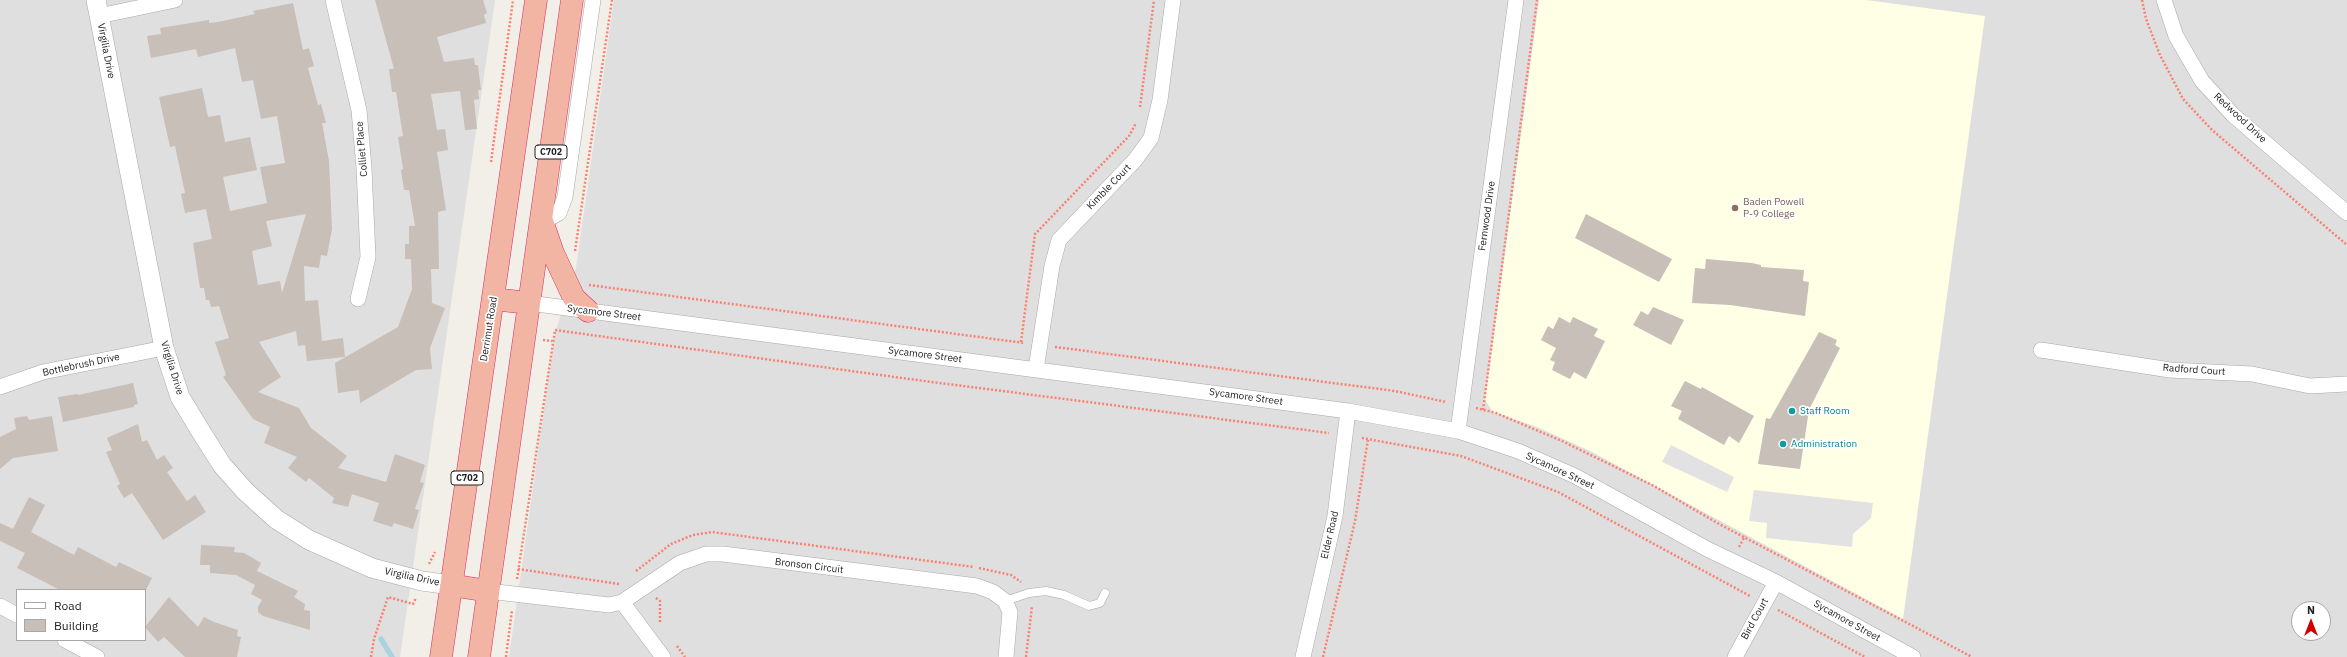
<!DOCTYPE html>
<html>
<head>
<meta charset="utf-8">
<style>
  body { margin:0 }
  #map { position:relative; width:2347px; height:657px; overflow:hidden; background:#f2efe9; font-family:"IBM Plex Sans",sans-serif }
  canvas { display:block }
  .legend { position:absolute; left:16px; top:589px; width:130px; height:52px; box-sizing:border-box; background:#fff; border:1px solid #a7a7a7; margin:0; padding:5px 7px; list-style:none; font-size:12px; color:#222 }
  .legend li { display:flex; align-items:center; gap:8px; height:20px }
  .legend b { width:20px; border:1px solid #a7a7a7 }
  .north { position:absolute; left:2291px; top:601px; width:40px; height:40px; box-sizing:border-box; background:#fff; border:1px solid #a7a7a7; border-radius:50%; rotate:0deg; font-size:11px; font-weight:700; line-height:16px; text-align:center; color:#222 }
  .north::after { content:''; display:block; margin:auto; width:14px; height:18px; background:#d40000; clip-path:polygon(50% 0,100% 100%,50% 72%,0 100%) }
</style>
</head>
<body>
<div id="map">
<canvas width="2347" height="657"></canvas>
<ul class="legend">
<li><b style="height:5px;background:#fff"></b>Road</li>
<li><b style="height:11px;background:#c7bfb8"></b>Building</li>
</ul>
<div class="north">N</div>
</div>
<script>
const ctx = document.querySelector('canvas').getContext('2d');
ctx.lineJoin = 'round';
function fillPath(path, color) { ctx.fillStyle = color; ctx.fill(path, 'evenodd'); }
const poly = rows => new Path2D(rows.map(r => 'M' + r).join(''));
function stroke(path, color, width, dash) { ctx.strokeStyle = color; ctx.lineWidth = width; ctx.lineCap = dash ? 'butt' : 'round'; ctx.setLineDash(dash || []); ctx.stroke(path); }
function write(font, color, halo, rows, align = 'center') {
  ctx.font = font + ' "IBM Plex Sans",sans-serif'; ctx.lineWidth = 3.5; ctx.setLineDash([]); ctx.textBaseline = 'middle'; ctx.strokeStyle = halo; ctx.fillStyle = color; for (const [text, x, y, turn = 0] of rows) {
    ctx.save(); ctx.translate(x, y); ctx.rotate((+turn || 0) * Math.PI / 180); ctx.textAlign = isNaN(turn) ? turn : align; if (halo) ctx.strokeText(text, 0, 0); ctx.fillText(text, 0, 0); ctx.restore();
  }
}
const residential = poly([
  [0,0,495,0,400,657,0,657],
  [17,590,145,590,145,640,17,640],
  [614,0,2347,0,2347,657,509,657,555,333,576,268],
  [2299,609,2323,609,2323,633,2299,633]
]);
const education = poly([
  [1539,0,1866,0,1985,16,1903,619,1590,451,1537,427,1493,412,1485,400]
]);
const parking = poly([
  [1671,445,1734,477,1727,492,1662,462],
  [1754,490,1873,503,1871,518,1853,534,1852,547,1766,538,1767,523,1749,521]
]);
const stream = poly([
  [381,639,392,657]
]);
const building = poly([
  [375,0,483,0,487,13,484,15,486,23,437,37,444,62,474,58,475,65,478,65,481,90,478,90,479,99,474,100,477,129,465,130,460,91,431,94,437,130,445,129,448,150,437,152,446,210,438,212,439,269,431,269,432,303,445,308,430,348,432,369,416,370,360,403,359,390,338,393,335,363,398,327,412,289,411,259,405,259,405,244,409,244,409,226,415,226,409,190,404,190,401,170,403,169,398,137,403,136,396,92,392,92,389,69,394,69],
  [293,3,303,50,309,48,314,66,308,68,318,105,321,104,326,123,322,123,329,161,332,229,327,256,321,255,319,268,304,266,305,301,318,300,322,341,343,338,345,357,307,361,305,345,298,346,296,331,259,342,281,377,258,392,299,408,311,428,347,456,338,468,386,482,395,454,425,465,420,482,424,483,415,509,419,510,413,529,394,523,392,527,373,521,379,503,352,494,348,507,332,503,334,498,309,478,306,482,288,468,297,457,264,443,270,427,253,419,223,377,226,375,215,342,229,338,219,306,211,307,209,300,206,300,204,288,200,288,193,243,212,239,206,209,185,213,181,194,185,193,175,146,170,147,159,97,202,88,208,117,220,115,225,142,250,137,257,170,223,177,230,211,267,203,260,167,285,163,277,116,261,119,253,80,242,82,235,48,198,57,196,49,151,58,147,36,161,34,160,28,209,20,209,23,218,22,255,14,253,11],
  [306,214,282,293,280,281,258,285,252,251,272,246,266,221],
  [1586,214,1672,259,1659,282,1575,238],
  [1706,259,1752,263,1761,265,1761,267,1804,270,1803,281,1809,282,1805,316,1730,305,1692,303,1695,268,1705,269],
  [1653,307,1684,320,1671,345,1633,325,1641,311,1648,315],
  [1559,317,1570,323,1573,317,1598,329,1594,336,1605,341,1586,379,1574,372,1570,379,1552,370,1555,362,1550,360,1556,348,1541,340,1548,326,1553,329],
  [1819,332,1837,340,1835,345,1840,348,1809,410,1800,469,1758,464,1766,418,1770,419],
  [1685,381,1701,389,1702,387,1754,416,1739,443,1729,436,1724,445,1678,419,1682,411,1671,406],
  [133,383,138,404,134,405,134,407,63,422,58,397,78,394,78,395],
  [27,416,29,420,52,416,58,451,13,458,0,469,0,437,16,429,14,418],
  [138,424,142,442,147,440,157,460,164,455,173,468,167,472,187,501,195,495,206,512,163,540,132,493,124,498,117,486,120,484,106,452,112,450,107,438],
  [29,497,45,505,31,532,74,555,78,547,116,567,119,562,152,578,146,590,60,590,17,568,25,553,0,541,0,523,13,529],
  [201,545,235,547,234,552,244,553,261,563,257,571,298,591,294,597,305,604,304,610,310,611,310,630,263,616,258,612,258,607,262,600,251,594,255,585,236,575,210,573,210,565,200,565],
  [169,597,198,627,204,617,214,622,238,630,237,636,241,637,237,657,185,657,164,637,158,642,145,627]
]);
const path = poly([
  [2142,0,2146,19,2160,55,2183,99,2212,130,2347,245],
  [1140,107,1154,0],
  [491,162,513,0],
  [575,251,612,0],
  [589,285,1024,343],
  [543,340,552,341],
  [1021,342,1035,234,1129,136,1136,123],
  [1055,347,1395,391,1446,402],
  [1476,408,1496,413,1562,441,1654,486,1719,524,1972,657],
  [1483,410,1537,0],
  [1362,438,1461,456,1558,492,1750,596],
  [1739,547,1745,536],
  [429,564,435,552],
  [979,568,1011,575,1021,582],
  [518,569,619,584],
  [636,571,671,544,693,535,712,532,974,567],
  [517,579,555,330,909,379,1329,433],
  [656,598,660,601,660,623],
  [1778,610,1865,657],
  [677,646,685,657],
  [371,657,374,639,388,597,413,604,416,598],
  [506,657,512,610],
  [1026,657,1032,606],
  [1323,657,1355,521,1368,439]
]);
const service = poly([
  [1005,601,1029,593,1046,591,1064,595,1089,606,1100,603,1105,593]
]);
const minor = poly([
  [333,0,359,110,364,168,368,257,358,299],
  [2164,0,2176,36,2202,81,2233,115,2347,213],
  [99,16,175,0],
  [541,218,550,218,559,213,565,197,593,0],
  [529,303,1348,411,1458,431,1518,451,1575,476,1707,549,1776,582,1913,657],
  [2041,350,2170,370,2252,374,2310,386,2347,384],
  [1036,369,1052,266,1059,240,1135,160,1151,138,1160,100,1173,0],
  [0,387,43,372,164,348],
  [1458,431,1516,0],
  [488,591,609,605,622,602,680,563,706,554,723,554,977,586,993,592,1005,601,1010,612,1006,657],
  [622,602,663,657],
  [0,606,17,615],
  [65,640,97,657],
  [1303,657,1335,516,1348,411],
  [1735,657,1776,582]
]);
const tertiary = poly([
  [96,0,164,348,180,397,203,435,222,465,245,491,276,519,309,540,372,568,422,581,451,585]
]);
const trunk = poly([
  [542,221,553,253,574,298,588,311],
  [493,299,529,303],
  [451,585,488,591],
  [441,657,536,0],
  [479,657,572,0]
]);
const markers = [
  [1735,208,4,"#8d6e63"],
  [1792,411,4,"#0f9aa8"],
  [1783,444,4,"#0f9aa8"]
];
const shields = [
  [551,152,32],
  [467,478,32]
];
const shieldNames = [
  ["C702",551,152],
  ["C702",467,478]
];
const streetNames = [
  ["Virgilia Drive",106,51,79],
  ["Redwood Drive",2240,118,43],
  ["Colliet Place",362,149,-95],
  ["Kimble Court",1109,187,-46],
  ["Fernwood Drive",1487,216,-82],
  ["Sycamore Street",604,313,7],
  ["Derrimut Road",489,329,-81],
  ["Sycamore Street",925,355,7],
  ["Bottlebrush Drive",81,365,-12],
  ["Virgilia Drive",172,368,73],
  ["Radford Court",2194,370,4],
  ["Sycamore Street",1246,397,8],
  ["Sycamore Street",1560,471,25],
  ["Elder Road",1330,535,-77],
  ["Bronson Circuit",809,566,7],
  ["Virgilia Drive",412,577,12],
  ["Bird Court",1755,619,-61],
  ["Sycamore Street",1847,621,29]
];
const educationNames = [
  ["Baden Powell",1743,202],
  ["P-9 College",1743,214]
];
const cultureNames = [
  ["Staff Room",1800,411],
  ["Administration",1791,444]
];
fillPath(residential, '#e0dfdf');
fillPath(education, '#ffffe5');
fillPath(parking, '#e2e2e2');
stroke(stream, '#aad3df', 5.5);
fillPath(building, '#c7bfb8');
stroke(service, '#a9a9a9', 9);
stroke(minor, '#a9a9a9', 16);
stroke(tertiary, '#a9a9a9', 20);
stroke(trunk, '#dc2a67', 23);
stroke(path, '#fa8072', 2.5, [2, 2]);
stroke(service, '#fff', 8);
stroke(minor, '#fff', 15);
stroke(tertiary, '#fff', 19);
stroke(trunk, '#f2b4a3', 22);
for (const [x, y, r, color] of markers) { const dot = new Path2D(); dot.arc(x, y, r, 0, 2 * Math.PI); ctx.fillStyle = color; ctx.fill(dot); stroke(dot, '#fff', 1.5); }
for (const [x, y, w] of shields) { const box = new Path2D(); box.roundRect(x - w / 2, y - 7, w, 14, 3); ctx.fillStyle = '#fff'; ctx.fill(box); stroke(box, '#222', 1); }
write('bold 9px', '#222', null, shieldNames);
write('10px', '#222', '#fff', streetNames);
write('10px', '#785e54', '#fff', educationNames, 'left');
write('10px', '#0d838f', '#fff', cultureNames, 'left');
</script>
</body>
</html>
